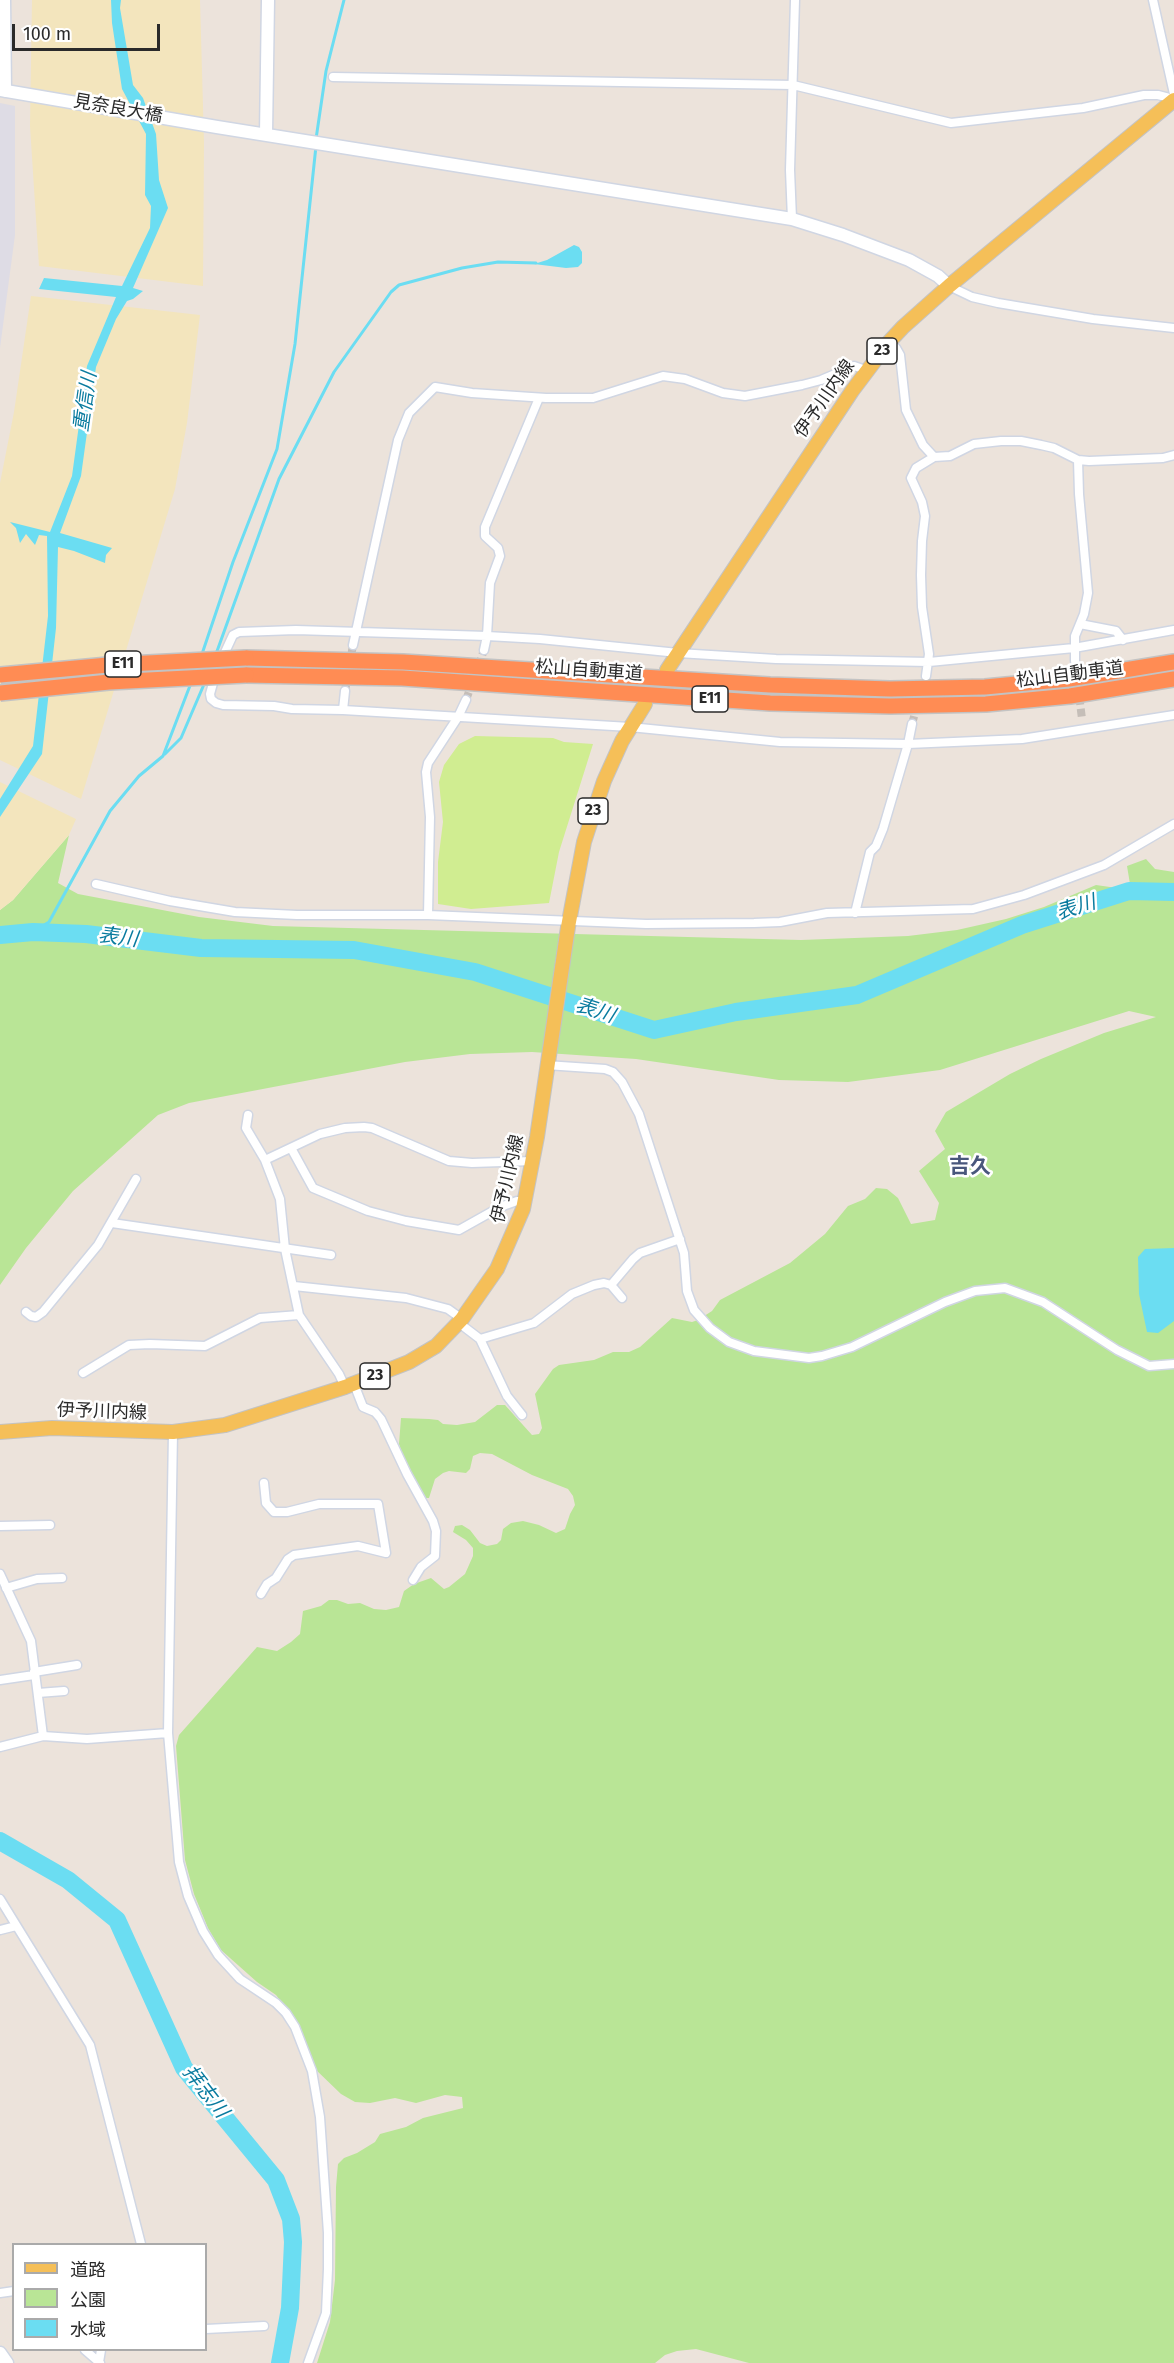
<!DOCTYPE html>
<html>
<head>
<meta charset="utf-8">
<style>
  body { margin:0 }
  #map { position:relative; width:1174px; height:2363px; overflow:hidden; background:#ece3db; font-family:"Fira Sans","Noto Sans JP",sans-serif }
  canvas { display:block }
  .legend { position:absolute; left:12px; top:2243px; width:195px; height:108px; box-sizing:border-box; background:#fff; border:2px solid #aaa; margin:0; padding:8px 10px; list-style:none; font-size:18px; color:#2a2a2a }
  .legend li { display:flex; align-items:center; gap:12px; height:30px }
  .legend b { width:30px; border:2px solid #aaa }
  .scale { position:absolute; left:12px; top:24px; width:148px; height:27px; box-sizing:border-box; border:3px solid #2a2a2a; border-top:0; padding-left:8px; font-size:18px; line-height:21px; white-space:nowrap; color:#2a2a2a; -webkit-text-stroke:4px #fff; paint-order:stroke }
</style>
</head>
<body>
<div id="map">
<canvas width="1174" height="2363"></canvas>
<ul class="legend">
<li><b style="height:8px;background:#f5bf58"></b>道路</li>
<li><b style="height:16px;background:#b9e596"></b>公園</li>
<li><b style="height:16px;background:#6bddf2"></b>水域</li>
</ul>
<div class="scale">100 m</div>
</div>
<script>
const ctx = document.querySelector('canvas').getContext('2d');
ctx.lineJoin = 'round';
function fillPath(path, color) { ctx.fillStyle = color; ctx.fill(path, 'evenodd'); }
const poly = rows => new Path2D(rows.map(r => 'M' + r).join(''));
function stroke(path, color, width, dash) { ctx.strokeStyle = color; ctx.lineWidth = width; ctx.lineCap = dash ? 'butt' : 'round'; ctx.setLineDash(dash || []); ctx.stroke(path); }
function write(font, color, halo, rows, align = 'center') {
  ctx.font = font + ' "Fira Sans","Noto Sans JP",sans-serif'; ctx.lineWidth = 5; ctx.setLineDash([]); ctx.textBaseline = 'middle'; ctx.strokeStyle = halo; ctx.fillStyle = color; for (const [text, x, y, turn = 0] of rows) {
    ctx.save(); ctx.translate(x, y); ctx.rotate((+turn || 0) * Math.PI / 180); ctx.textAlign = isNaN(turn) ? turn : align; if (halo) ctx.strokeText(text, 0, 0); ctx.fillText(text, 0, 0); ctx.restore();
  }
}
const industrial = poly([
  [0,103,15,106,15,235,0,348]
]);
const green = poly([
  [69,835,58,883,78,894,199,917,273,926,801,940,908,936,957,930,1006,919,1044,907,1096,885,1117,888,1130,884,1127,866,1146,859,1155,869,1174,872,1174,2363,749,2363,696,2349,677,2351,665,2355,655,2363,317,2363,330,2322,335,2280,336,2187,338,2164,344,2158,357,2153,375,2142,380,2134,406,2127,423,2118,463,2108,462,2097,445,2095,416,2103,395,2098,370,2103,355,2102,341,2094,314,2068,293,2017,276,1995,257,1982,221,1950,208,1928,194,1894,185,1860,176,1746,179,1735,257,1647,277,1651,291,1642,300,1634,303,1611,321,1606,329,1600,337,1600,348,1604,360,1603,374,1609,386,1610,399,1607,404,1591,414,1584,431,1578,444,1589,449,1587,465,1574,473,1556,473,1548,466,1540,453,1532,455,1526,462,1525,470,1530,480,1543,487,1546,497,1544,501,1540,503,1529,511,1523,523,1521,539,1525,556,1533,565,1529,570,1514,575,1505,573,1496,568,1489,532,1475,492,1454,480,1453,473,1456,470,1469,466,1473,449,1471,443,1473,435,1479,429,1498,425,1498,406,1467,399,1444,401,1418,429,1419,438,1420,443,1424,457,1425,475,1422,497,1405,505,1405,532,1435,539,1434,542,1428,535,1394,553,1369,559,1365,594,1360,613,1352,629,1352,640,1347,672,1318,692,1322,698,1320,712,1311,720,1300,790,1263,825,1234,848,1206,865,1199,876,1188,887,1189,898,1198,911,1224,935,1220,939,1203,919,1171,945,1149,935,1131,946,1112,1010,1074,1041,1059,1104,1033,1156,1017,1129,1011,940,1070,848,1082,779,1080,636,1059,532,1052,470,1054,405,1062,189,1103,158,1115,73,1191,26,1248,0,1285,0,910,13,900]
]);
const sand = poly([
  [32,0,200,0,204,142,203,286,39,266,30,126],
  [31,296,200,315,187,423,175,489,81,799,0,760,0,483,14,412],
  [0,782,76,819,69,835,13,900,0,910]
]);
const pitch = poly([
  [475,736,553,738,564,742,593,744,559,852,549,903,471,909,438,904,438,862,443,822,439,782,444,765,459,744]
]);
const water = poly([
  [111,0,121,0,120,8,133,85,143,98,156,134,159,180,168,208,133,288,143,291,133,299,127,301,116,319,96,367,81,476,60,533,112,548,106,555,105,563,74,551,58,547,56,628,42,754,0,817,0,799,33,746,48,616,47,536,39,535,35,545,26,534,20,543,16,528,10,522,50,532,72,476,87,366,116,297,39,289,44,278,122,286,150,228,151,206,145,195,146,134,122,89,112,23],
  [574,245,579,247,582,252,582,263,578,267,566,268,534,264,547,260],
  [1174,1248,1174,1321,1158,1333,1147,1332,1139,1294,1138,1257,1145,1249]
]);
const stream = poly([
  [316,139,326,71,344,0],
  [202,654,233,562,277,449,295,344,316,146],
  [216,654,279,479,334,372,391,292,399,285,462,268,498,262,536,263],
  [165,754,181,738,205,682],
  [33,932,49,922,110,811,139,776,163,756,191,683]
]);
const river = poly([
  [0,935,33,932,86,934,201,948,354,950,475,972,654,1030,736,1012,857,995,1022,925,1129,891,1174,892],
  [0,1841,68,1880,117,1920,184,2068,276,2180,291,2219,293,2242,290,2308,280,2363]
]);
const streetTunnel = poly([
  [1075,661,1082,719],
  [345,691,353,645],
  [466,700,484,650],
  [912,724,918,702]
]);
const street = poly([
  [1153,0,1174,94],
  [333,77,793,85,951,123,1083,108,1144,95,1158,95,1174,99],
  [792,219,790,170,795,0],
  [949,286,972,297,998,303,1093,319,1174,328],
  [889,342,896,348,900,355,906,410,923,445,934,457,950,456,974,444,1001,441,1021,441,1041,445,1054,448,1078,460,1089,461,1163,458,1174,455],
  [1080,624,1116,631,1123,640],
  [353,645,398,440,409,413,435,387,472,393,546,398,593,398,663,376,685,379,723,393,745,396,802,385,821,380,854,366,866,370],
  [484,650,487,636,490,583,500,556,498,548,485,536,485,527,539,398],
  [221,661,233,635,239,632,296,630,487,636,540,639,678,653,776,659,929,662,1074,648,1174,630],
  [1075,661,1075,636,1084,614,1088,593,1079,494,1078,460],
  [215,676,210,694,211,699,216,703,223,705,274,706,292,709,343,710,630,727,780,742,908,744,1022,739,1174,715],
  [926,676,929,654,922,607,921,575,922,541,925,516,922,502,911,478,916,468,934,457],
  [466,700,458,717,428,763,426,772,430,817,428,915,646,924,754,923,780,922,827,913,973,909,1024,895,1104,865,1174,824],
  [343,710,345,691],
  [96,884,170,901,235,912,297,915,428,915],
  [855,913,870,852,876,846,883,829,908,744,912,724],
  [546,1065,605,1069,613,1072,622,1082,639,1114,684,1253,687,1291,694,1310,710,1328,729,1342,754,1351,809,1358,822,1356,852,1347,945,1302,975,1291,1005,1288,1043,1302,1117,1350,1149,1366,1174,1364],
  [248,1115,246,1128,265,1160,280,1199,285,1249,299,1315,339,1374,345,1387],
  [291,1148,313,1188,368,1211,406,1221,459,1230,500,1207,517,1201,525,1202],
  [265,1160,320,1134,345,1128,364,1127,372,1128,449,1161,472,1163,533,1161],
  [112,1223,331,1255],
  [611,1285,633,1259,640,1253,680,1239],
  [294,1286,406,1298,448,1309,462,1319],
  [26,1312,31,1316,36,1317,43,1312,98,1245,136,1179],
  [459,1323,480,1339,507,1396,522,1415],
  [480,1339,534,1323,572,1294,594,1285,604,1283,611,1285,622,1298],
  [83,1373,129,1345,150,1344,205,1346,260,1318,299,1315],
  [354,1384,363,1407,375,1412,381,1419,407,1474,433,1521,436,1531,435,1556,421,1567,413,1580],
  [173,1432,168,1733,179,1862,188,1896,203,1931,218,1955,240,1979,276,2003,286,2013,295,2027,312,2071,320,2117,328,2233,328,2269,326,2313,308,2363],
  [0,1526,50,1525],
  [0,1574,31,1641,43,1736],
  [6,1588,37,1579,62,1578],
  [261,1594,267,1584,276,1578,288,1559,294,1555,358,1546,386,1553,378,1504,319,1504,287,1512,274,1512,266,1503,264,1483],
  [34,1672,77,1665],
  [0,1680,34,1675],
  [38,1693,64,1691],
  [0,1747,43,1736,87,1739,168,1733],
  [0,1899,90,2045,141,2244],
  [0,1930,16,1926],
  [0,2293,14,2291],
  [206,2329,264,2326],
  [85,2350,100,2363],
  [99,2362,101,2350]
]);
const secondary = poly([
  [4,0,5,91],
  [0,90,217,127,792,219,843,235,909,260,938,276,949,286],
  [266,134,268,0],
  [0,2353,7,2363]
]);
const primary = poly([
  [667,670,852,391,889,342,903,327,949,286,1174,100],
  [0,1432,52,1428,173,1432,225,1425,345,1387,409,1362,436,1346,462,1319,497,1269,523,1209,537,1137,568,927,584,842,604,781,622,741,645,704]
]);
const highway = poly([
  [246,658,403,662,770,685,890,689,985,687,1069,679,1174,662],
  [246,675,402,678,770,703,890,706,986,704,1070,696,1174,679]
]);
const highwayBridge = poly([
  [0,675,108,665,246,658],
  [0,693,109,682,246,675]
]);
const shields = [
  [882,351,30],
  [123,664,36],
  [710,699,36],
  [593,811,30],
  [375,1376,30]
];
const shieldNames = [
  ["23",882,351],
  ["E11",123,664],
  ["E11",710,699],
  ["23",593,811],
  ["23",375,1376]
];
const streetNames = [
  ["見奈良大橋",118,109,10],
  ["伊予川内線",825,399,-55],
  ["松山自動車道",589,671,4],
  ["松山自動車道",1070,675,-7],
  ["伊予川内線",508,1179,-77],
  ["伊予川内線",102,1412,2]
];
const waterNames = [
  ["重信川",86,402,-82],
  ["表川",1076,908,-17],
  ["表川",118,938,7],
  ["表川",595,1011,18],
  ["拝志川",205,2092,52]
];
const quarterNames = [
  ["吉久",970,1167]
];
fillPath(industrial, '#dedce5');
fillPath(green, '#b9e596');
fillPath(sand, '#f3e5bd');
fillPath(pitch, '#d0ed91');
fillPath(water, '#6bddf2');
stroke(stream, '#6bddf2', 3);
stroke(river, '#6bddf2', 18);
stroke(streetTunnel, '#c5beb8', 8, [8, 4]);
stroke(street, '#d0d6e3', 11);
stroke(secondary, '#d0d6e3', 15);
stroke(primary, '#c3c3c3', 16);
stroke(highway, '#c3c3c3', 18);
stroke(street, '#fff', 8);
stroke(secondary, '#fff', 12);
stroke(primary, '#f5bf58', 14);
stroke(highway, '#ff8c54', 15);
stroke(highwayBridge, '#c3c3c3', 18, []);
stroke(highwayBridge, '#ff8c54', 15);
for (const [x, y, w] of shields) { const box = new Path2D(); box.roundRect(x - w / 2, y - 13, w, 26, 4.5); ctx.fillStyle = '#fff'; ctx.fill(box); stroke(box, '#2a2a2a', 1.5); }
write('bold 16px', '#2a2a2a', null, shieldNames);
write('18px', '#2a2a2a', '#fff', streetNames);
write('italic 20px', '#097b9f', '#fff', waterNames);
write('bold 21px', '#49577c', '#fff', quarterNames);
</script>
</body>
</html>
